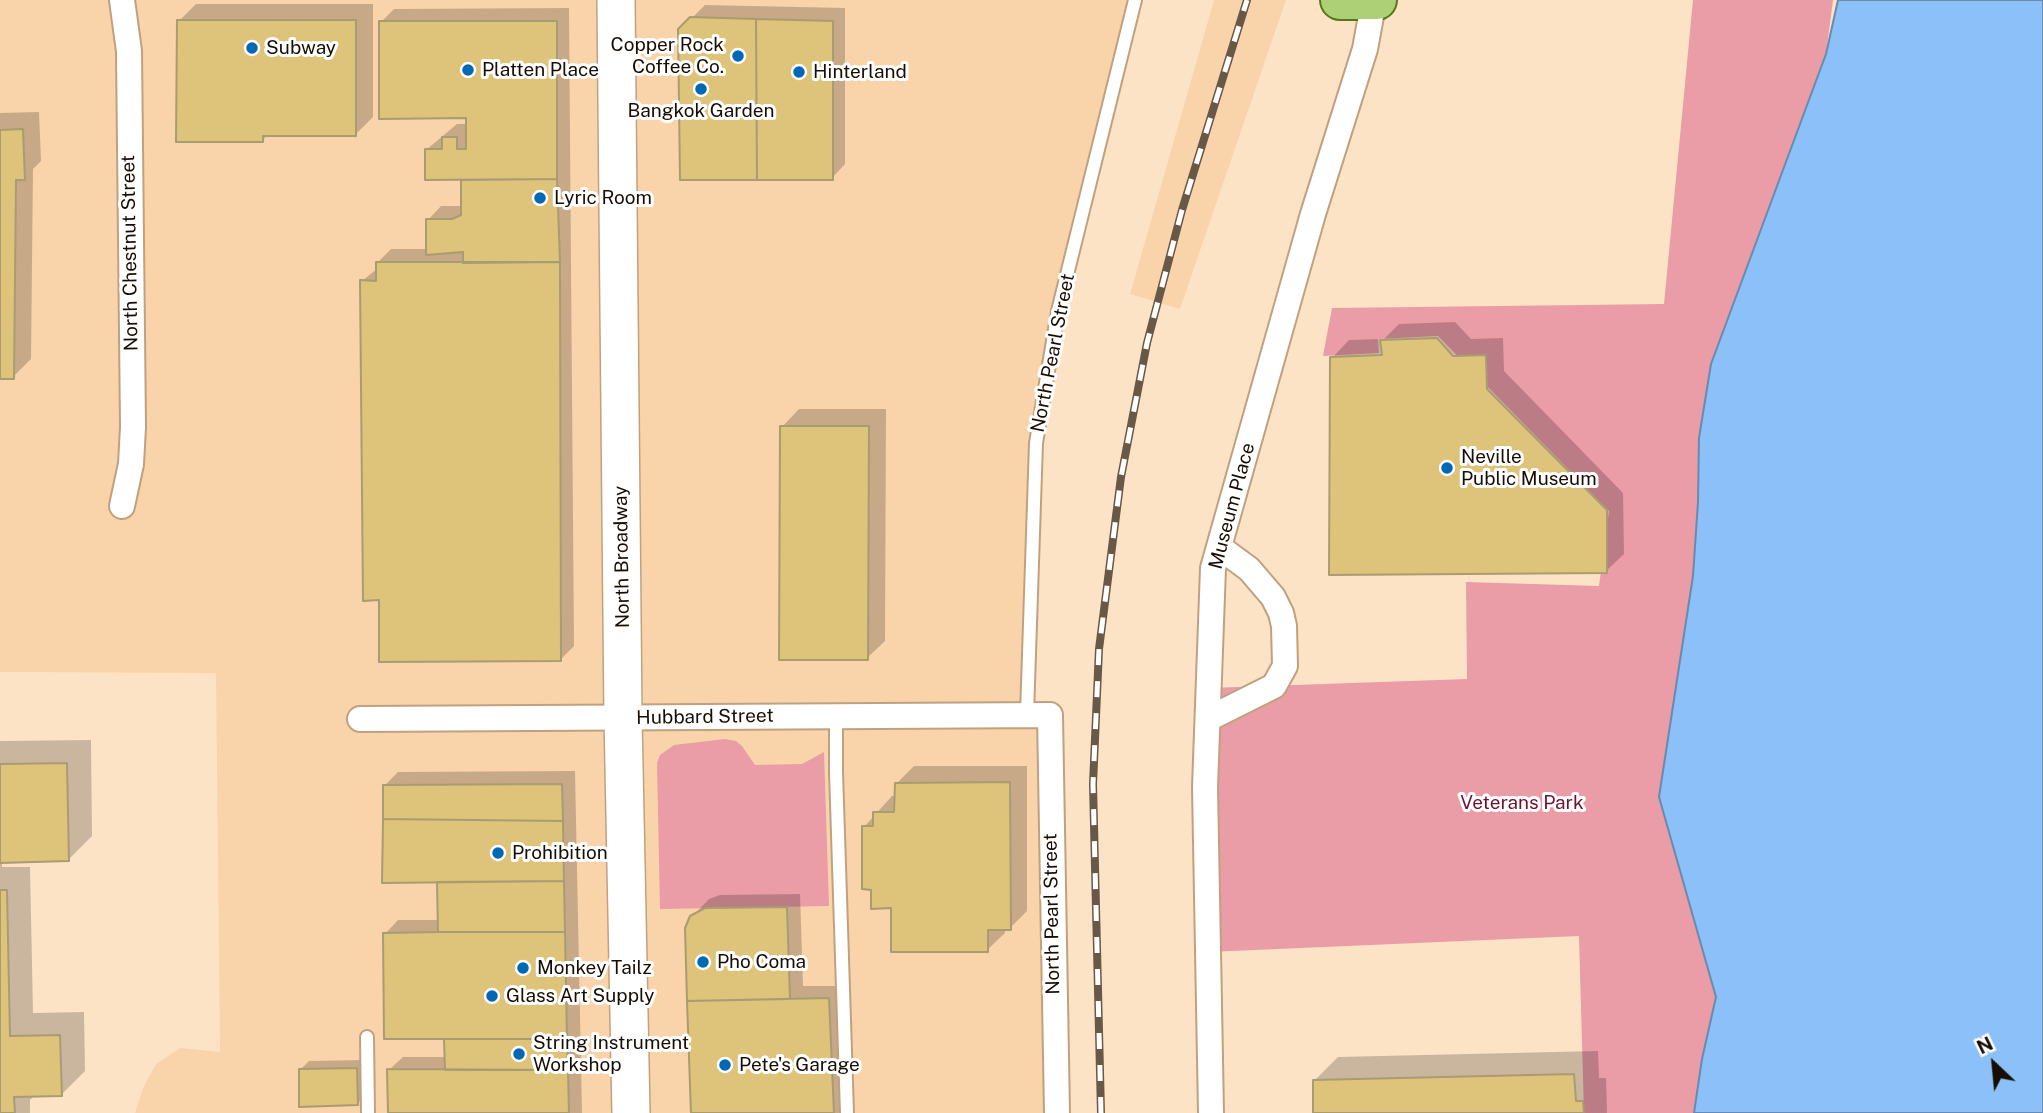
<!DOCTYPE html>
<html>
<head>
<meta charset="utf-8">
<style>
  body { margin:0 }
  #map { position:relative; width:2043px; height:1113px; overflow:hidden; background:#fde3c6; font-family:"Public Sans",sans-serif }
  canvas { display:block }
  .north { position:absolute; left:1959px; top:1029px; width:70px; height:70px; -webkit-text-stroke:5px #fff; paint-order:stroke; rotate:334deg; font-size:19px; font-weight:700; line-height:28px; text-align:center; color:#170d02 }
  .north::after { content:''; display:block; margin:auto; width:24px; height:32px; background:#170d02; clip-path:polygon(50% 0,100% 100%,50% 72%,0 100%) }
</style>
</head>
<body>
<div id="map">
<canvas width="2043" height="1113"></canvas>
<div class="north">N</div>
</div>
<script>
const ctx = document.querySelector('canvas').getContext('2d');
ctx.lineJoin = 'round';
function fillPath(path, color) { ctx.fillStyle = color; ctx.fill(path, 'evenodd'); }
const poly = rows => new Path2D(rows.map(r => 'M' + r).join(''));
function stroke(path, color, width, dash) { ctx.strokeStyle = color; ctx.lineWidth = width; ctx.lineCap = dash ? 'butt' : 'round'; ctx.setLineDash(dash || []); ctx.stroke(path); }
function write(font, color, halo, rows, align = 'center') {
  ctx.font = font + ' "Public Sans",sans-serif'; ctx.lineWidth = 6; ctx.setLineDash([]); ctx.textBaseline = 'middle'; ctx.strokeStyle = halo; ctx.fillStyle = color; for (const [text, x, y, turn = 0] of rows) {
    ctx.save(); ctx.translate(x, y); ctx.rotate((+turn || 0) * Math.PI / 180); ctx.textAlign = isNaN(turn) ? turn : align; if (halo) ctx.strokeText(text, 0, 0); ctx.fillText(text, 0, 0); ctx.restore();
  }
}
const built = poly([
  [0,0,1135,0,1058,311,1035,463,1027,714,1050,715,1057,1113,135,1113,143,1088,156,1064,180,1048,220,1052,216,673,0,672],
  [1214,0,1286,0,1180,309,1130,294]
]);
const green = poly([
  [1693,0,1833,0,1826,54,1699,438,1698,502,1693,576,1659,797,1716,997,1702,1059,1694,1113,1584,1113,1579,936,1208,952,1209,688,1467,679,1466,582,1599,586,1609,511,1438,336,1378,339,1379,353,1323,356,1332,308,1664,304],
  [725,739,736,741,742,746,755,765,802,764,824,752,829,906,660,909,657,763,660,755,674,745]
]);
const water = poly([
  [1838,0,2043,0,2043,1113,1694,1113,1702,1059,1716,997,1659,797,1693,576,1698,502,1699,438,1711,364,1826,54,1838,0]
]);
const shadow = poly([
  [196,4,373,4,373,117,355,135,268,134,263,140,179,21],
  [705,5,845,8,845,164,832,178,680,30],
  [569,8,574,646,560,660,380,599,362,281,378,268,378,262,391,249,428,249,428,220,441,206,463,206,463,178,426,150,457,124,468,124,468,117,381,22,394,9],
  [39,112,41,161,33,169,31,359,13,377,0,377,0,113],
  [1455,322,1471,339,1503,338,1504,371,1623,493,1624,554,1606,571,1332,358,1349,340,1384,339,1399,324],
  [799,409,886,409,885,641,867,658,782,427],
  [91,740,92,836,68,860,2,861,2,867,30,867,33,1013,84,1012,85,1071,61,1095,35,1095,30,1100,30,1113,0,1113,0,741],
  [914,766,1027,766,1027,911,1010,928,1005,928,1005,933,987,950,893,907,872,888,864,827,892,796,896,796,896,784],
  [575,771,582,1113,389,1113,389,1070,403,1057,446,1057,446,1038,385,934,398,920,440,920,439,880,384,786,398,772],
  [800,894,803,986,842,986,847,1113,693,1113,689,920,709,899,720,895],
  [1598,1051,1599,1078,1606,1078,1607,1113,1315,1113,1314,1081,1338,1057],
  [365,1060,366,1095,357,1104,300,1070,309,1061]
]);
const building = poly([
  [690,17,756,19,757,180,680,180,678,29,690,17],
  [756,19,833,21,833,180,757,180,756,19],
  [177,20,356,20,356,136,263,136,263,142,176,142,177,20],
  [379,21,557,21,557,179,425,180,425,149,442,149,442,137,457,137,457,149,466,149,466,118,379,119,379,21],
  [23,129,25,180,16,180,14,379,0,379,0,130,23,129],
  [557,179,560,262,463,263,463,252,426,255,426,219,452,219,461,215,461,180,557,179],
  [376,262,560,262,561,661,379,662,379,600,363,601,360,280,376,281,376,262],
  [1437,338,1453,356,1486,355,1487,389,1607,510,1607,573,1329,575,1330,357,1382,355,1380,340,1437,338],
  [780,426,869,426,868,660,779,660,780,426],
  [67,763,69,861,0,863,0,764,67,763],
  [1010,782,1011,930,988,930,988,952,891,952,891,908,871,909,871,890,862,889,862,826,873,826,873,812,894,812,895,783,1010,782],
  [562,784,563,821,383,819,383,785,562,784],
  [383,819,563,821,564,881,382,883,383,819],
  [564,881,565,932,438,932,437,882,564,881],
  [0,890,7,890,10,1036,60,1035,62,1096,14,1097,15,1113,0,1113,0,890],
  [787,907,790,999,687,1001,685,928,690,916,705,908,787,907],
  [438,932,565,932,567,1039,384,1039,383,933,438,932],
  [829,998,834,1113,691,1113,687,1001,829,998],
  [444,1039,567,1039,568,1070,445,1070,444,1039],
  [357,1068,358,1105,299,1107,299,1069,357,1068],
  [387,1069,568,1070,569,1113,388,1113,387,1069],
  [1574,1074,1576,1101,1583,1101,1584,1113,1313,1113,1313,1080,1574,1074]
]);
const lane = poly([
  [1027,714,1036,443,1058,311,1135,0],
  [836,715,836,772,847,1113],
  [367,1037,368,1113]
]);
const street = poly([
  [122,0,129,51,133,427,131,464,122,506],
  [360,719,1050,715,1057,1113],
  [1208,719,1274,686,1285,666,1284,626,1281,613,1273,597,1249,569,1219,547],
  [1211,1113,1205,787,1213,568,1313,214,1365,49,1374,0]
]);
const secondary = poly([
  [616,0,623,717,631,1113]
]);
const primary = poly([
  [1340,0,1377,0]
]);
const rail = poly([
  [1101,1113,1093,784,1099,649,1121,477,1147,343,1182,210,1247,0]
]);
const markers = [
  [252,48,7,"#0068b4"],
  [738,56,7,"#0068b4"],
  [468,70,7,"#0068b4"],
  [799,72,7,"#0068b4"],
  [701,89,7,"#0068b4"],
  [540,198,7,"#0068b4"],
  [1447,468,7,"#0068b4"],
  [498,853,7,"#0068b4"],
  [703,962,7,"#0068b4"],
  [523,968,7,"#0068b4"],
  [492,996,7,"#0068b4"],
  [519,1054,7,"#0068b4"],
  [725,1065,7,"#0068b4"]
];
const poiNames = [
  ["Copper Rock",724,45,"right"],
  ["Coffee Co.",724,67,"right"],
  ["Subway",266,48],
  ["Platten Place",482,70],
  ["Hinterland",813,72],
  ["Bangkok Garden",701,111,"center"],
  ["Lyric Room",554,198],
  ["Neville",1461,457],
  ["Public Museum",1461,479],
  ["Prohibition",512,853],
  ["Pho Coma",717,962],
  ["Monkey Tailz",537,968],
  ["Glass Art Supply",506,996],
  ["String Instrument",533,1043],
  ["Workshop",533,1065],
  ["Pete's Garage",739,1065]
];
const streetNames = [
  ["North Chestnut Street",130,253,-91],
  ["North Pearl Street",1053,353,-79],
  ["Museum Place",1232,506,-75],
  ["North Broadway",622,557,-91],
  ["Hubbard Street",705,717,-1],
  ["North Pearl Street",1052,914,-91]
];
const parkNames = [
  ["Veterans Park",1522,803]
];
fillPath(built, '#f9d4aa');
fillPath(green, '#ea9ca7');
fillPath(water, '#8bc1f8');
stroke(water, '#688bae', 2);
fillPath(shadow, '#0003');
fillPath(building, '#dec37a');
stroke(building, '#aa9b72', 2);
stroke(lane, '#c0a17f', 16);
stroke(street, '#c0a17f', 28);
stroke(secondary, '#c0a17f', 40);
stroke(primary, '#557714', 42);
stroke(lane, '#fff', 12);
stroke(street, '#fff', 24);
stroke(secondary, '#fff', 37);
stroke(primary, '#add077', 38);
stroke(rail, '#685847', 8);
stroke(rail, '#fff', 5, [16]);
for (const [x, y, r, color] of markers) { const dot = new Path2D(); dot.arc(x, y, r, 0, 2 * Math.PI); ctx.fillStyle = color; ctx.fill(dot); stroke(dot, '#fff', 2.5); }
write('19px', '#170d02', '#fff', poiNames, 'left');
write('19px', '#170d02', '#fff', streetNames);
write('19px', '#6f122d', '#fff', parkNames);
</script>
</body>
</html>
